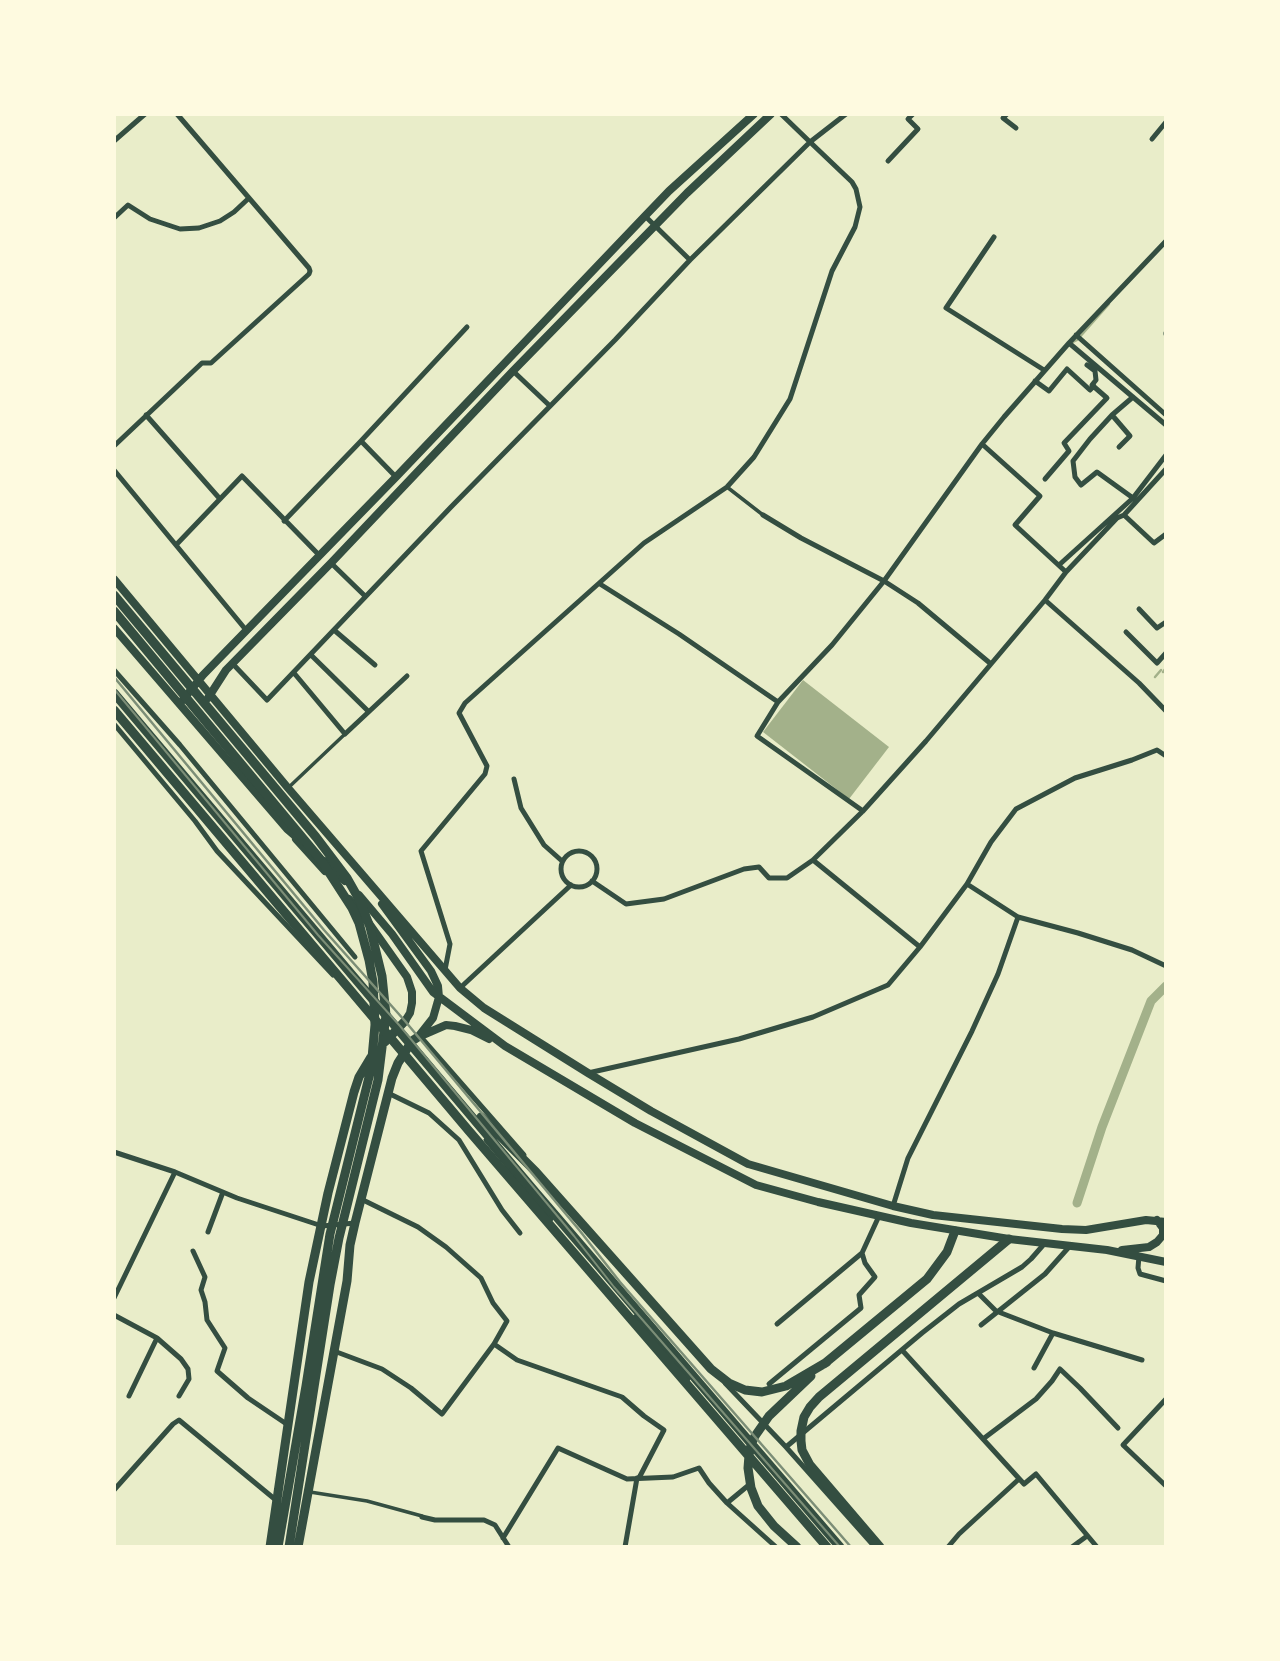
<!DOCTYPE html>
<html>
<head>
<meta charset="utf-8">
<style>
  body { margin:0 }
  #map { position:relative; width:1280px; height:1661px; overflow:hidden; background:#e9edc9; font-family:"Exo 2",sans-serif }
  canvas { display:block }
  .frame { position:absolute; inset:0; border:116px solid #fefae0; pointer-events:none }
</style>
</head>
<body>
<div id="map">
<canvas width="1280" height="1661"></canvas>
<div class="frame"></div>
</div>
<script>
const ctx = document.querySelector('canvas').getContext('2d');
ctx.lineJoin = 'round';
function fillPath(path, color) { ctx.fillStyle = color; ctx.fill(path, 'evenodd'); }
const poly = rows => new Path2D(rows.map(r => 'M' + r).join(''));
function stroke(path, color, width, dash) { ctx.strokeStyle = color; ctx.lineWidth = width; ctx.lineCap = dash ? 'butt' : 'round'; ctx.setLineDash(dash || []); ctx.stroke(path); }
const water = poly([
  [803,680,889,747,849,799,763,732]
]);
const stream = poly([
  [1073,342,1077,340,1109,304],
  [1163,672,1166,668],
  [1155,677,1161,670]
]);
const canal = poly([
  [1077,1203,1102,1127,1151,1001,1166,986]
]);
const pedestrian = poly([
  [727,487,763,515],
  [288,788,345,734],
  [310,1492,367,1501,422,1516]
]);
const minor = poly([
  [781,114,810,142,846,114],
  [1007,114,1003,118,1016,128],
  [1152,139,1166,122],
  [114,141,145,114],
  [888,161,918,129,908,119,913,114],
  [645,216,690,260],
  [114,218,128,205,150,219,180,229,199,228,220,221,234,212,249,198],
  [994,237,946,308,1044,370],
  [1166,333,1166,334],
  [1076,335,1166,415],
  [1069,343,1166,425],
  [513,371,550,406],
  [1035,381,1049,391,1067,369,1090,390,1094,386],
  [1133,397,1112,415,1090,439,1073,461,1075,477,1081,485,1097,472,1133,498],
  [146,415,220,499],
  [1112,415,1130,436,1119,447],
  [361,441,396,477],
  [982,444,1040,496,1015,525,1066,572],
  [114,446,202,363,211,363,309,274,310,271,309,268,177,114],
  [114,470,246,630],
  [1045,479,1069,451,1064,443,1107,398,1092,385,1096,380,1095,371,1087,365],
  [763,515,801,538,884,581,918,603,991,664],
  [1124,515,1154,543,1166,534],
  [284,521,361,441,467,327],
  [176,545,242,476,319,555],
  [331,563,365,596],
  [1059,565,1133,498,1166,455],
  [600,584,679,634,778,702],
  [1045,600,1139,683,1166,711],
  [1139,609,1157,628,1166,622],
  [334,630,375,665],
  [1126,632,1157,663,1166,653],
  [311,655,368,711],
  [232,663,267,700,451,507,615,340,690,260,810,142,852,182,856,189,860,207,855,227,832,271,790,399,754,457,727,487,644,543,465,703,459,713,487,766,485,774,421,851,450,944,445,970],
  [114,670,180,745,355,957],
  [294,673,345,734,407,676],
  [114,724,195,821,217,851,333,975],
  [514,779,521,808,544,845,562,861],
  [863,811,757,736,778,702,832,645,884,581,982,444,1004,417,1069,343,1166,241],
  '561 869a18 18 0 1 1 36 0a18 18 0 1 1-36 0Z',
  [813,860,920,947],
  [592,881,626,904,664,899,744,869,759,867,769,878,787,878,813,860,863,811,926,741,1045,600,1066,572,1117,518,1124,515,1166,469],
  [967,884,1018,917,1078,933,1132,950,1166,966],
  [460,988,571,885],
  [420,1036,524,1155],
  [588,1073,739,1039,813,1017,888,985,920,947,967,884,991,842,1016,809,1075,778,1132,760,1157,750,1166,756],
  [388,1093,429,1113,459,1140,502,1210,520,1233],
  [486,1140,551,1219],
  [114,1152,175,1172,237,1198,322,1226,355,1223],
  [361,1199,418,1227,446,1247,481,1278,493,1303,507,1321,494,1344,517,1360,622,1397,644,1416,664,1430,639,1478],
  [893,1206,908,1158,972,1031,998,974,1018,917],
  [208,1232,223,1192],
  [193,1251,205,1277,201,1290,205,1302,207,1320,225,1348,217,1371,248,1398,288,1425],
  [1139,1256,1138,1268,1140,1274,1166,1281],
  [979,1294,996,1311,1053,1333,1142,1360],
  [114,1298,175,1172],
  [114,1315,157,1338,181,1359,188,1369,189,1379,179,1396],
  [635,1317,663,1348,688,1379],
  [777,1324,862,1253],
  [981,1325,1045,1274,1069,1247],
  [902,1350,1024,1484,1036,1474,1097,1547],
  [334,1351,382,1369,411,1388,442,1414,494,1344],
  [1034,1368,1053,1333],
  [725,1383,786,1447,874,1546],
  [769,1384,861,1308,859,1295,875,1277,865,1263,862,1253,879,1216],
  [129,1396,157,1338],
  [1166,1399,1123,1445,1166,1486],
  [983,1439,1036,1399,1052,1381,1060,1369,1080,1388,1118,1428],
  [786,1447,922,1333,959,1304,1022,1267,1031,1259,1045,1243],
  [114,1490,173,1424,179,1420,277,1501],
  [727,1503,750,1484],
  [422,1517,435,1520,484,1520,495,1525,509,1547],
  [503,1538,558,1448,627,1479,673,1477,699,1468,709,1483,727,1503,776,1547],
  [625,1547,637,1478],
  [948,1547,959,1534,1019,1479],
  [1072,1547,1087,1536]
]);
const primary = poly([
  [114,579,288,788,460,988,484,1008,588,1073,651,1111,748,1164,893,1206,933,1215,1062,1229,1086,1230,1146,1220,1166,1222],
  [114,628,287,829,301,841],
  [208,698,226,670,331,563,513,371,687,193,771,114],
  [182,701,203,675,396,477,645,216,669,191,754,114],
  [296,839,325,871],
  [324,861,345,881],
  [359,895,392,934,433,992,505,1046,635,1123,756,1185,818,1202,911,1223,1009,1239,1107,1250,1166,1262],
  [349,899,361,912,407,977,412,992,412,1003,410,1013,405,1021],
  [382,904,431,971,438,986,439,997,433,1018,418,1037],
  [423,1035,446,1025,455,1026,471,1030,489,1039],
  [1122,1250,1149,1247,1157,1242,1163,1235,1163,1228,1157,1220]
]);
const trunk = poly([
  [114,595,316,837,347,878,360,901,370,927,382,976,386,1015,378,1080,339,1238,330,1285,289,1547],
  [114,611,321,860,352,908,359,923,369,960,373,982,375,1025,371,1069,330,1234,306,1386,278,1547],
  [385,1042,405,1021],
  [270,1547,309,1282,328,1193,354,1092,359,1077,371,1057],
  [298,1547,347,1281,350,1245,355,1223,392,1078,398,1063,412,1041,418,1037]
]);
const motorway = poly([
  [114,693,537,1194,840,1547],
  [114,710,469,1131,827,1547],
  [481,1117,536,1172,711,1369,729,1383,745,1390,762,1392,786,1386,827,1362],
  [824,1364,927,1279,947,1252,955,1231],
  [797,1547,774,1526,758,1506,751,1488,748,1468,749,1455,751,1445,755,1436,769,1416,811,1376],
  [880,1547,810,1465,802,1450,801,1441,801,1431,804,1417,810,1407,819,1397,1009,1239]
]);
const tram = poly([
  [114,689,318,935,400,1026,574,1236,614,1287,840,1547]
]);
const rail = poly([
  [114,677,324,930,405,1021,580,1231,620,1282,851,1547]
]);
fillPath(water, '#a3b18a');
stroke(stream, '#a3b18a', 2.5);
stroke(canal, '#a3b18a', 9);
stroke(pedestrian, '#344e41', 3.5);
stroke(minor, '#344e41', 5);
stroke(primary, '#344e41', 8);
stroke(trunk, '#344e41', 9);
stroke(motorway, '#344e41', 9);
stroke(tram, '#7c8e77', 2);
stroke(rail, '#7c8e77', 2.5);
</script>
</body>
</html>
